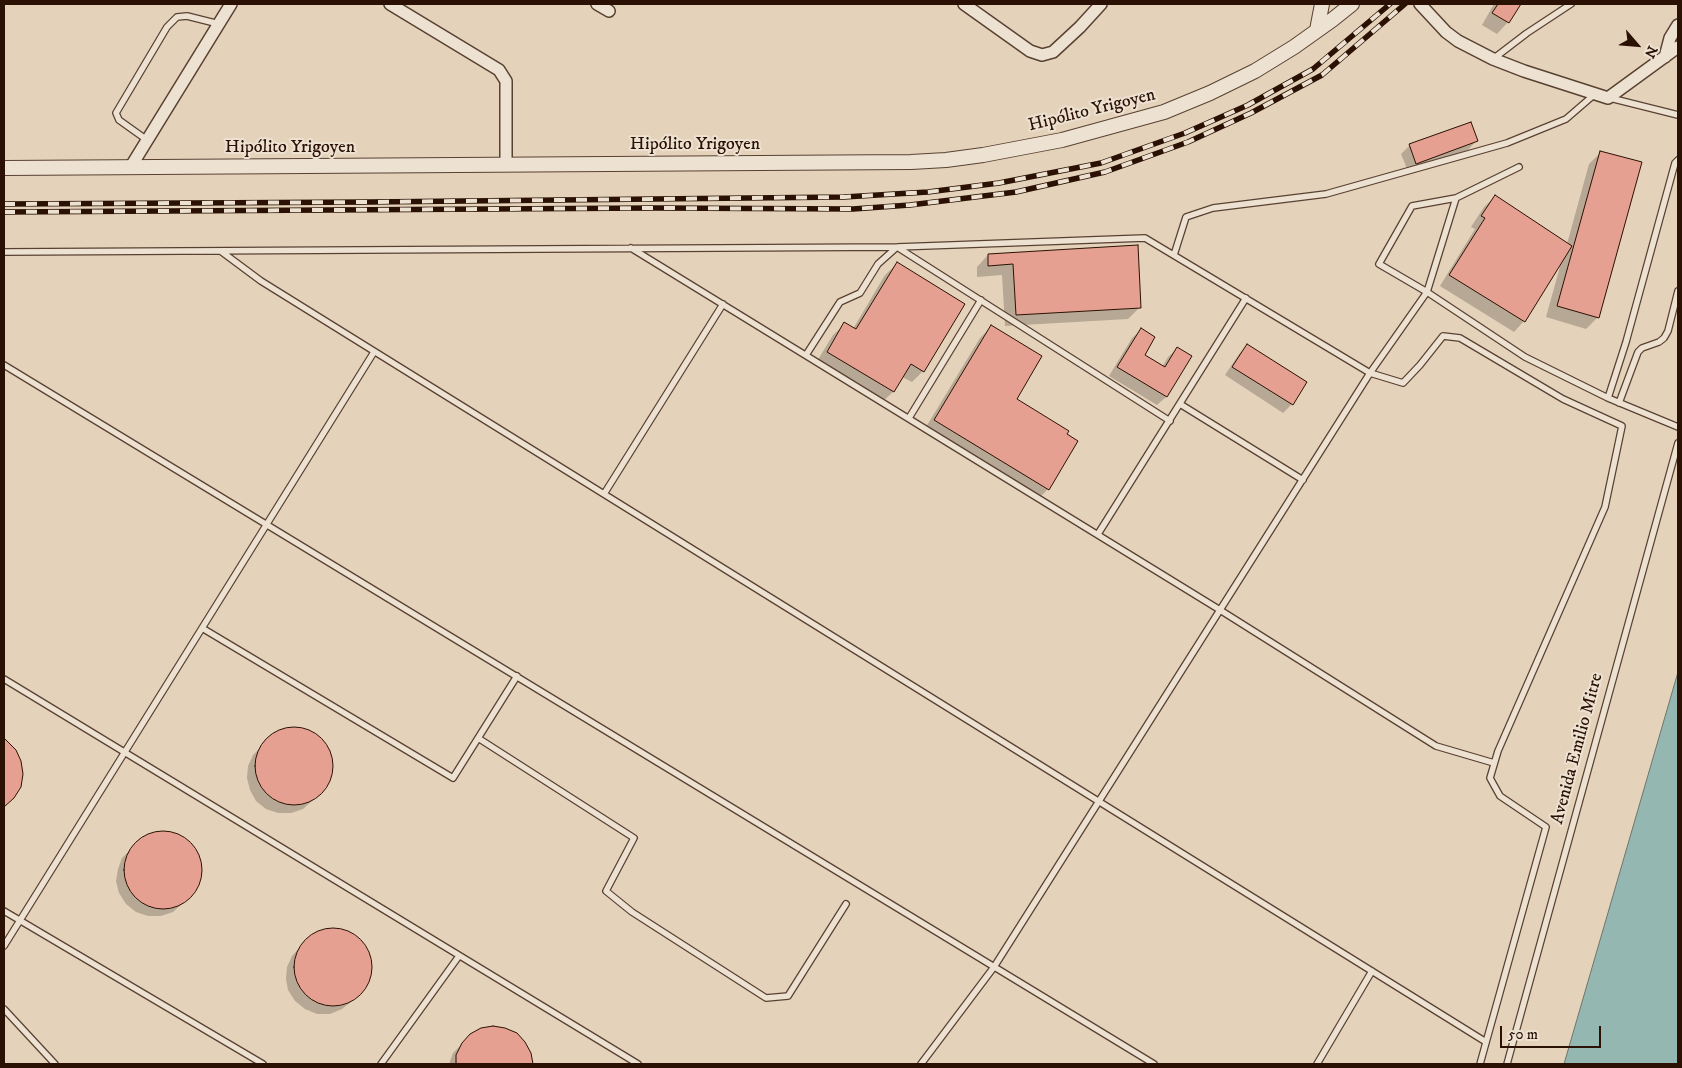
<!DOCTYPE html>
<html>
<head>
<meta charset="utf-8">
<style>
  body { margin:0 }
  #map { position:relative; width:1682px; height:1068px; overflow:hidden; background:#e4d2ba; font-family:"IM FELL DW Pica",serif }
  canvas { display:block }
  .frame { position:absolute; inset:0; border:5px solid #2b1104; pointer-events:none }
  .north { position:absolute; left:1612px; top:20px; width:50px; height:50px; -webkit-text-stroke:4px #ede2d2; paint-order:stroke; rotate:117deg; font-size:14px; font-weight:700; line-height:20px; text-align:center; color:#2b1104 }
  .north::after { content:''; display:block; margin:auto; width:18px; height:22px; background:#2b1104; clip-path:polygon(50% 0,100% 100%,50% 72%,0 100%) }
  .scale { position:absolute; left:1500px; top:1026px; width:101px; height:22px; box-sizing:border-box; border:2px solid #2b1104; border-top:0; padding-left:6px; font-size:15px; line-height:18px; white-space:nowrap; color:#2b1104; -webkit-text-stroke:4px #ede2d2; paint-order:stroke }
</style>
</head>
<body>
<div id="map">
<canvas width="1682" height="1068"></canvas>
<div class="frame"></div>
<div class="north">N</div>
<div class="scale">50 m</div>
</div>
<script>
const ctx = document.querySelector('canvas').getContext('2d');
ctx.lineJoin = 'round';
function fillPath(path, color) { ctx.fillStyle = color; ctx.fill(path, 'evenodd'); }
const poly = rows => new Path2D(rows.map(r => 'M' + r).join(''));
function stroke(path, color, width, dash) { ctx.strokeStyle = color; ctx.lineWidth = width; ctx.lineCap = dash ? 'butt' : 'round'; ctx.setLineDash(dash || []); ctx.stroke(path); }
function write(font, color, halo, rows, align = 'center') {
  ctx.font = font + ' "IM FELL DW Pica",serif'; ctx.lineWidth = 4; ctx.setLineDash([]); ctx.textBaseline = 'middle'; ctx.strokeStyle = halo; ctx.fillStyle = color; for (const [text, x, y, turn = 0] of rows) {
    ctx.save(); ctx.translate(x, y); ctx.rotate((+turn || 0) * Math.PI / 180); ctx.textAlign = isNaN(turn) ? turn : align; if (halo) ctx.strokeText(text, 0, 0); ctx.fillText(text, 0, 0); ctx.restore();
  }
}
const water = poly([
  [1678,672,1678,1064,1564,1064,1678,672]
]);
const shadow = poly([
  [1494,4,1519,4,1508,22,1497,34,1482,25],
  [1476,141,1468,150,1408,171,1401,154,1410,145],
  [1601,152,1598,317,1586,329,1546,317,1561,263,1524,321,1514,332,1440,286,1475,229,1471,227,1484,207,1495,197,1567,244,1589,164],
  [988,255,1140,307,1128,319,1005,326,1002,275,977,277,977,267],
  [897,264,923,371,912,382,902,377,893,392,881,403,816,363,833,335,845,324,853,329,885,275],
  [991,327,1015,399,1048,489,1036,501,923,432,980,338],
  [1141,330,1143,355,1162,367,1168,357,1177,349,1190,357,1166,397,1157,405,1109,376,1132,338],
  [1247,345,1292,404,1283,413,1225,375,1239,354],
  [293,729,305,730,316,735,324,744,330,755,332,767,329,780,322,791,313,800,303,809,291,813,278,813,266,809,256,801,250,790,247,778,248,766,253,755,271,737,281,731],
  [4,741,6,742,13,798,4,807],
  [162,832,174,833,185,839,194,847,199,858,201,871,199,883,192,894,183,903,173,912,161,916,148,916,136,912,126,904,119,893,116,881,118,869,122,858,140,840,151,834],
  [332,929,344,931,354,936,363,944,368,955,370,968,368,980,361,992,352,1001,342,1009,330,1014,317,1014,305,1009,295,1001,288,990,286,979,287,967,292,956,309,937,320,931],
  [462,1044,530,1053,532,1064,449,1064,453,1053]
]);
const building = poly([
  [1498,4,1521,4,1509,23,1492,13,1498,4],
  [1471,122,1478,141,1416,164,1409,144,1471,122],
  [1600,151,1642,162,1599,318,1557,306,1600,151],
  [1495,195,1572,246,1525,322,1449,275,1485,218,1481,216,1495,195],
  [1138,245,1141,308,1016,315,1013,264,988,266,988,254,1138,245],
  [897,262,965,304,924,372,911,364,894,392,827,352,844,322,856,329,897,262],
  [991,325,1042,356,1017,399,1069,431,1067,434,1078,441,1049,490,934,420,991,325],
  [1141,328,1155,337,1145,355,1165,367,1177,347,1192,356,1167,397,1117,367,1141,328],
  [1247,344,1307,382,1293,405,1232,367,1247,344],
  '255 766a39 39 0 1 1 78 0a39 39 0 1 1-78 0Z',
  [4,738,16,750,21,761,23,774,21,787,14,798,4,807,4,738],
  '124 870a39 39 0 1 1 78 0a39 39 0 1 1-78 0Z',
  '294 967a39 39 0 1 1 78 0a39 39 0 1 1-78 0Z',
  [493,1026,505,1028,517,1033,525,1042,531,1053,533,1064,456,1064,456,1055,462,1043,470,1034,481,1028,493,1026]
]);
const service = poly([
  [1493,59,1527,33,1571,4],
  [1610,98,1678,115],
  [147,140,119,120,116,113,167,27,177,17,187,16,219,24],
  [1456,198,1427,292,1379,264,1412,206,1456,198,1519,167],
  [631,248,1220,610,1436,746,1494,763],
  [4,252,897,247,1145,238,1370,373,1403,383,1420,365,1443,336,1460,338,1563,399,1622,426,1605,507,1498,751,1490,778,1500,796,1546,827,1480,1064],
  [222,252,261,281,1486,1042],
  [1174,255,1186,217,1213,208,1326,194,1507,143,1566,119,1595,94],
  [806,355,840,302,860,293,878,264,897,247,1170,421],
  [4,365,1154,1064],
  [1608,398,1626,342,1675,163,1678,160],
  [1619,403,1638,352,1642,348,1659,342,1664,338,1668,331,1678,291],
  [1180,404,1303,480],
  [909,418,981,300],
  [604,494,723,304],
  [1098,534,1246,298],
  [202,628,453,778,517,676],
  [4,679,638,1064],
  [478,738,634,838,606,891,632,912,766,998,788,996,846,904],
  [4,911,263,1064],
  [4,946,374,352],
  [4,1009,55,1064],
  [381,1064,459,956],
  [921,1064,994,967,1370,373,1427,292,1525,357,1608,398,1678,427],
  [1317,1064,1372,971],
  [1507,1064,1678,443]
]);
const minor = poly([
  [390,4,499,70,506,81,506,165],
  [597,4,609,11],
  [964,4,1030,51,1042,55,1053,52,1080,27,1101,4],
  [1420,4,1446,32,1458,41,1493,59,1524,71,1608,98,1678,47],
  [1665,57,1670,38,1678,25],
  [130,168,231,4]
]);
const tertiary = poly([
  [1317,30,1322,4],
  [4,168,911,162,946,160,983,155,1062,140,1164,112,1210,93,1255,71,1294,47,1332,20,1352,4]
]);
const rail = poly([
  [4,204,370,202,844,197,928,192,999,183,1101,163,1185,133,1248,105,1313,69,1390,4],
  [4,212,655,208,853,209,910,205,1016,192,1105,172,1188,142,1251,113,1322,75,1405,4]
]);
const streetNames = [
  ["Hipólito Yrigoyen",1092,111,-14],
  ["Hipólito Yrigoyen",695,145],
  ["Hipólito Yrigoyen",290,148],
  ["Avenida Emilio Mitre",1578,749,-75]
];
fillPath(water, '#95b7b1');
stroke(water, '#6b756c', 1);
fillPath(shadow, '#0003');
fillPath(building, '#e5a091');
stroke(building, '#2b1104', 1);
stroke(service, '#594132', 8);
stroke(minor, '#594132', 14);
stroke(tertiary, '#594132', 16);
stroke(service, '#ede2d2', 5.5);
stroke(minor, '#ede2d2', 11);
stroke(tertiary, '#ede2d2', 14);
stroke(rail, '#2b1104', 5.5);
stroke(rail, '#ede2d2', 4, [11]);
write('18px', '#2b1104', '#ede2d2', streetNames);
</script>
</body>
</html>
